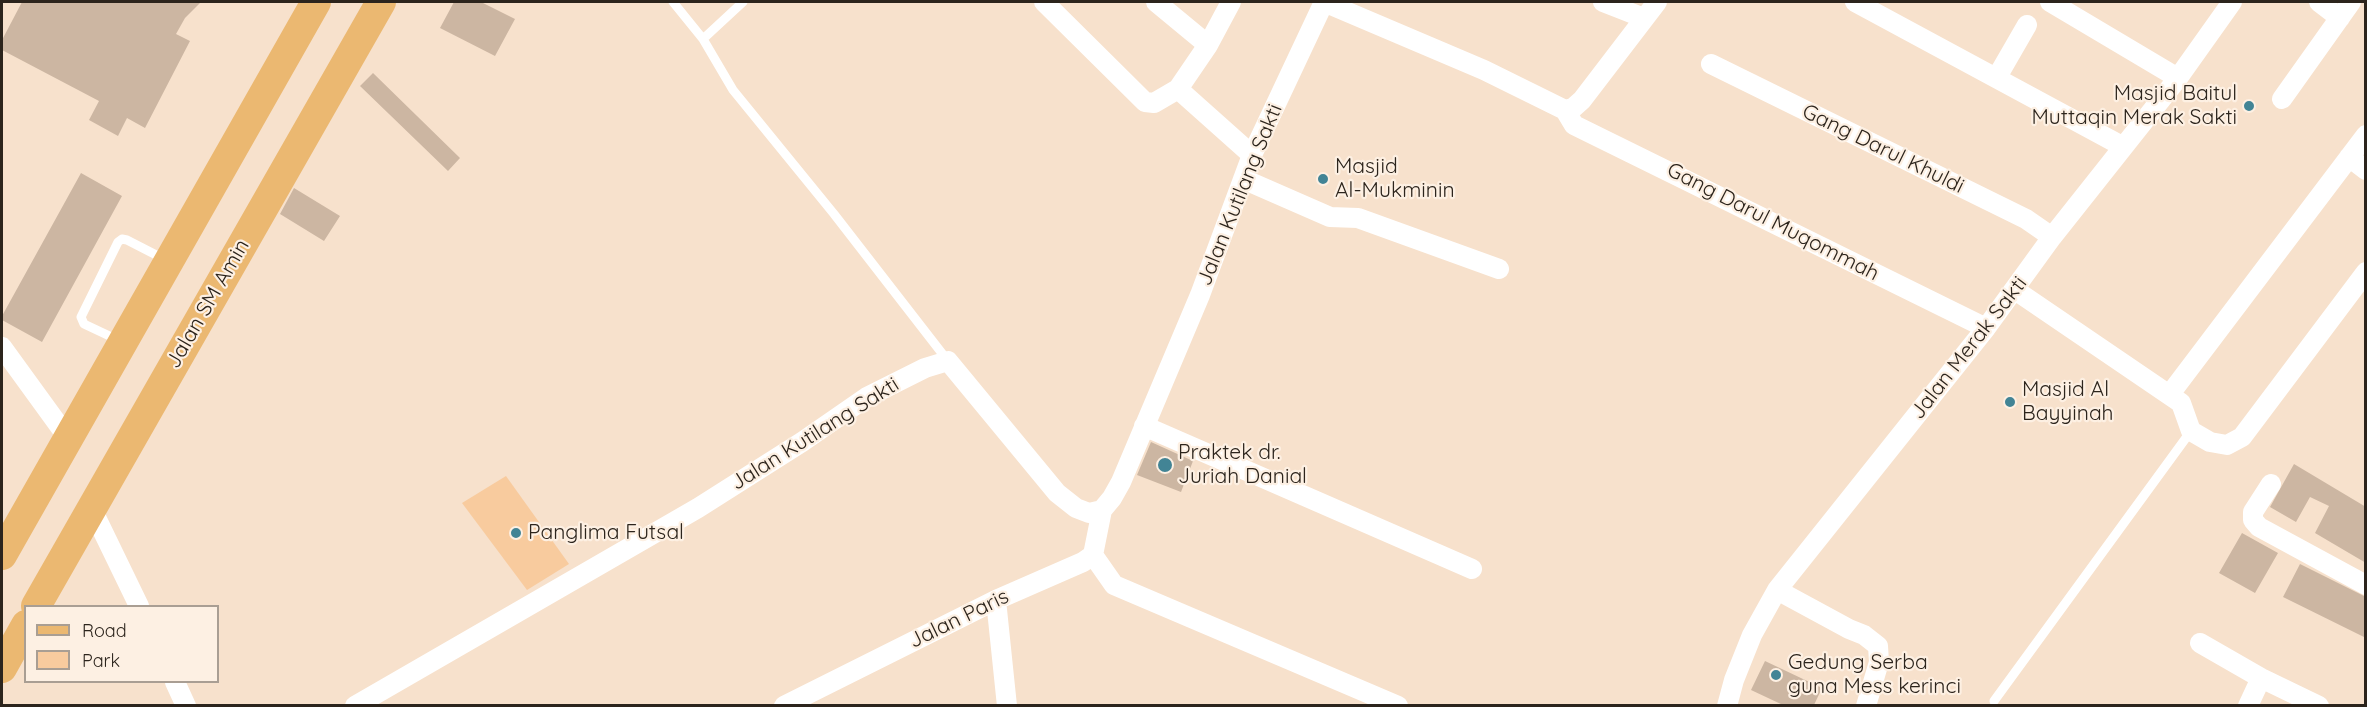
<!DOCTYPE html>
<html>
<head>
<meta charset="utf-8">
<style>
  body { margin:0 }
  #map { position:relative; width:2367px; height:707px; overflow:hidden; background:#f7e1cc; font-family:Quicksand,sans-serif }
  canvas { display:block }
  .frame { position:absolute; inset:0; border:3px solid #2c241c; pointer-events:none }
  .legend { position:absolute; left:24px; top:605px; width:195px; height:78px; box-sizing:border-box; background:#fdf0e3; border:2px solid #a99e93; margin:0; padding:8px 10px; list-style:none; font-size:18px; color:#2c241c }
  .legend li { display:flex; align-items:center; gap:12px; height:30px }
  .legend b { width:30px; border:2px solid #a99e93 }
</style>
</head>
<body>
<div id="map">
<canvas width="2367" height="707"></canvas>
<div class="frame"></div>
<ul class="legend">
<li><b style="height:8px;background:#ebb871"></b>Road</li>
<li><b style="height:16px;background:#f8cb9e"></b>Park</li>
</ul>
</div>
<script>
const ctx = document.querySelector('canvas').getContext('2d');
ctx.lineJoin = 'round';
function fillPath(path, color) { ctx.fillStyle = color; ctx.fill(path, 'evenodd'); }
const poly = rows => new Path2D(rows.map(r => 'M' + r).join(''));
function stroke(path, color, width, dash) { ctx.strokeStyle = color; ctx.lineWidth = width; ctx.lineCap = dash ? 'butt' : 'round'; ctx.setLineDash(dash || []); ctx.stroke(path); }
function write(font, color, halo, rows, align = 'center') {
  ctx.font = font + ' Quicksand,sans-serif'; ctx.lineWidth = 4.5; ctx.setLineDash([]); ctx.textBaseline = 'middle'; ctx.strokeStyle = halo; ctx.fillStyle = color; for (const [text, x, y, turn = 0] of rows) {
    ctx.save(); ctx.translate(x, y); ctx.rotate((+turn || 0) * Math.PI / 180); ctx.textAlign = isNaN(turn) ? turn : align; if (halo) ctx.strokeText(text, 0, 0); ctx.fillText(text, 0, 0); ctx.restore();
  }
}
const green = poly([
  [506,476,569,564,527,590,462,503]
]);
const building = poly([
  [22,2,201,2,185,18,176,34,190,41,145,128,127,118,118,136,89,120,99,101,2,50,2,40],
  [454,2,481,2,515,19,495,56,440,28],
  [373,73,460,158,448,171,360,86],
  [81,173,122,196,42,342,2,320,2,316],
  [294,188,340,216,324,241,280,214],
  [1151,442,1193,461,1181,492,1137,475],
  [2294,464,2366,507,2366,563,2315,533,2329,506,2310,497,2296,522,2270,507],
  [2242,533,2278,553,2255,593,2219,573],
  [2300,564,2366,597,2366,638,2283,597],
  [1765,661,1822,688,1814,705,1783,705,1751,690]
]);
const lane = poly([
  [673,2,703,39,733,90,834,214,948,361],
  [703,39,743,2],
  [118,340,84,324,81,317,118,242,122,239,127,240,164,259],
  [1994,701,2191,431]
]);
const street = poly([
  [1044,2,1145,102,1154,103,1178,89,1252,155],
  [1156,2,1208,45,1178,89],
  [1324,2,1484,70,1565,110,1573,108,1582,100,1657,2],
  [1603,2,1644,18],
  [1855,2,2122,146],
  [2050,2,2178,78],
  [2319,2,2340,18],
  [1208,45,1231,2],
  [1711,64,2026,219,2052,237],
  [1997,77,2027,25],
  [2282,99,2351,2],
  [1565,110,1574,125,1986,328],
  [2349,157,2366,170],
  [1243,179,1330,217,1358,218,1499,269],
  [2015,290,2181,403,2191,431,2210,442,2227,445,2242,437,2366,272],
  [2,347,68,438],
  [2170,394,2366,135],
  [1144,426,1472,569],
  [2271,484,2253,512,2253,520,2259,527,2366,585],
  [91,507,139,606],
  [1093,555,1114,585,1398,706],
  [1777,590,1849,629,1864,635,1878,646,1879,662,1866,706],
  [996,600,1007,706],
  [2200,643,2261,678,2319,706],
  [175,682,186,706],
  [355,706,698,508,802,442,867,397,925,368,948,361,1057,493,1076,508,1089,513,1102,510,1112,498,1121,482,1200,295,1252,155,1324,2],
  [784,706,996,600,1083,562,1093,555,1102,510],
  [1727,706,1734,680,1752,635,1777,590,1986,328,2052,237,2178,78,2232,2],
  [2248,706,2261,678]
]);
const primary = poly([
  [2,555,316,2],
  [36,606,381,2],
  [2,668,26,625]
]);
const markers = [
  [2249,106,6,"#428495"],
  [1323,179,6,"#428495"],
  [2010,402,6,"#428495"],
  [1165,465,8,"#428495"],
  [516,533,6,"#428495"],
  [1776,675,6,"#428495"]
];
const poiNames = [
  ["Masjid Baitul",2237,94,"right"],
  ["Muttaqin Merak Sakti",2237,118,"right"],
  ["Masjid",1335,167],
  ["Al-Mukminin",1335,191],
  ["Masjid Al",2022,390],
  ["Bayyinah",2022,414],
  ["Praktek dr.",1178,453],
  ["Juriah Danial",1178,477],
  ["Panglima Futsal",528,533],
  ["Gedung Serba",1788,663],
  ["guna Mess kerinci",1788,687]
];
const streetNames = [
  ["Gang Darul Khuldi",1883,149,26],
  ["Jalan Kutilang Sakti",1240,195,-68],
  ["Gang Darul Muqommah",1773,222,27],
  ["Jalan SM Amin",208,304,-60],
  ["Jalan Merak Sakti",1969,348,-52],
  ["Jalan Kutilang Sakti",815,434,-32],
  ["Jalan Paris",959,619,-26]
];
fillPath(green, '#f8cb9e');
fillPath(building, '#ccb6a2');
stroke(lane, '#fff', 9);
stroke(street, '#fff', 20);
stroke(primary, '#ebb871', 30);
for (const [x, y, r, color] of markers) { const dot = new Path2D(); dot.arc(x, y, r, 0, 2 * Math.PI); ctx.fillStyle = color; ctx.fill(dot); stroke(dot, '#fdf0e3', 2); }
write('21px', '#2c241c', '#fdf0e3', poiNames, 'left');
write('21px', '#2c241c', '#fdf0e3', streetNames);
</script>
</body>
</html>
